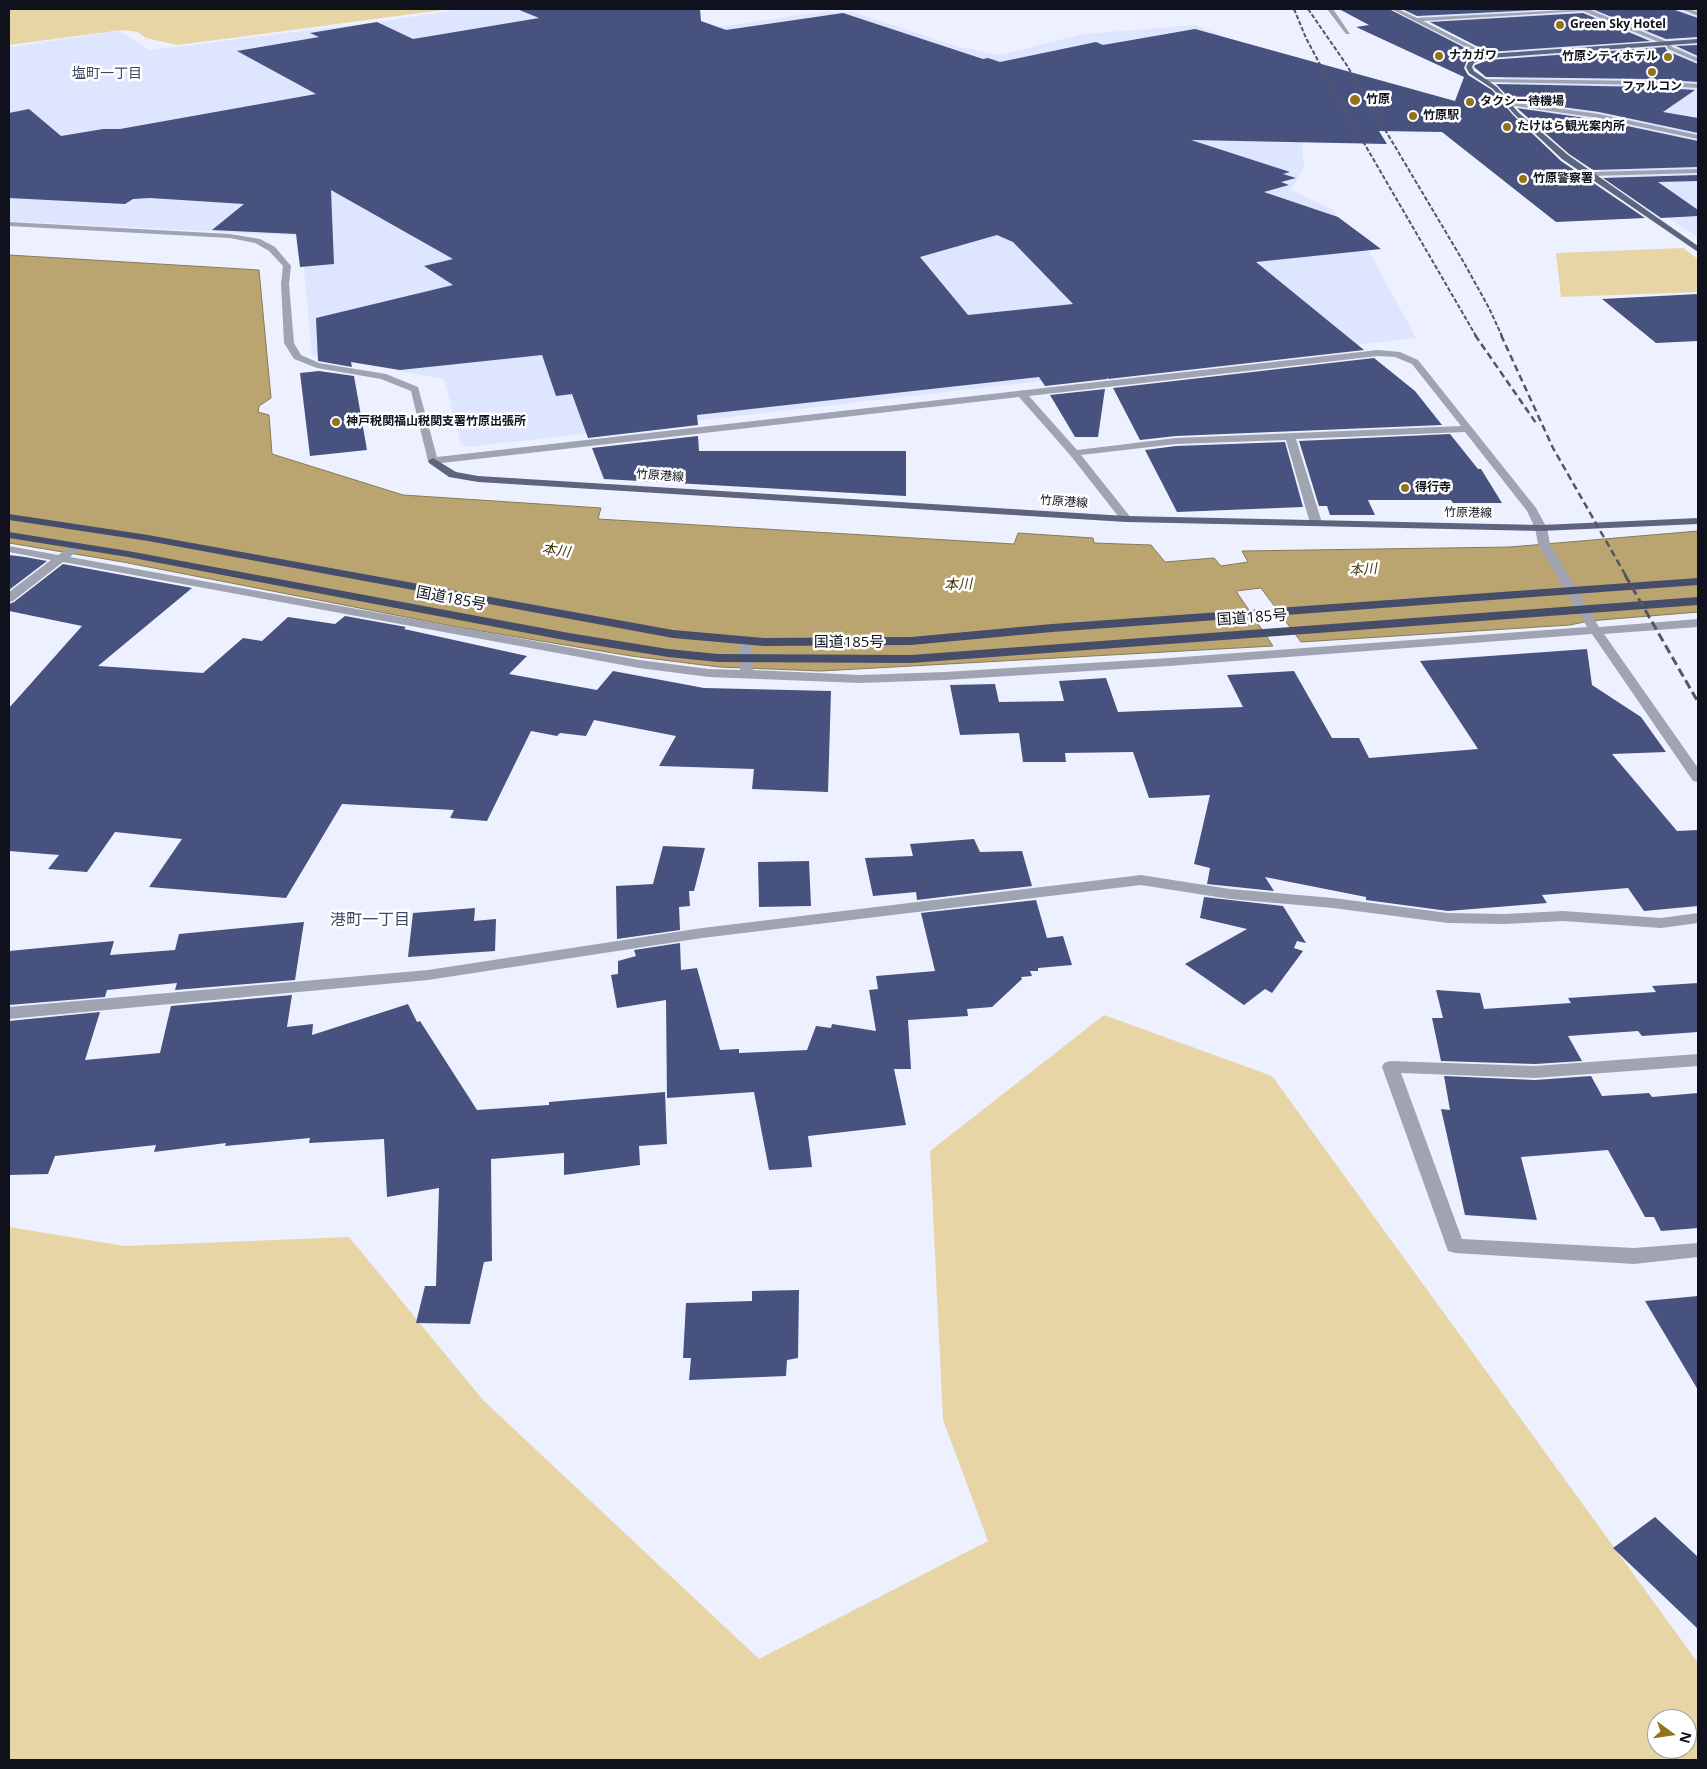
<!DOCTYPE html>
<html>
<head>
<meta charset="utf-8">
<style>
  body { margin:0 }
  #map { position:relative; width:1707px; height:1769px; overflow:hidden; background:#edf1ff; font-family:"Open Sans",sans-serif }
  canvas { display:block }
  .frame { position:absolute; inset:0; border:10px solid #0f121d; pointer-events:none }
  .north { position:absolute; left:1647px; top:1709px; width:50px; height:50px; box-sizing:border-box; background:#fff; border:1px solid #9fa0a5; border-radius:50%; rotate:104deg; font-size:14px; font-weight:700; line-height:20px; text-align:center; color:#0f121d }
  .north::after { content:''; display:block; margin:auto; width:18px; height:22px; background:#91741a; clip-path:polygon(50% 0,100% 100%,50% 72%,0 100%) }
</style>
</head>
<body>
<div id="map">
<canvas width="1707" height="1769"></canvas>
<div class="frame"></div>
<div class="north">N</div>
</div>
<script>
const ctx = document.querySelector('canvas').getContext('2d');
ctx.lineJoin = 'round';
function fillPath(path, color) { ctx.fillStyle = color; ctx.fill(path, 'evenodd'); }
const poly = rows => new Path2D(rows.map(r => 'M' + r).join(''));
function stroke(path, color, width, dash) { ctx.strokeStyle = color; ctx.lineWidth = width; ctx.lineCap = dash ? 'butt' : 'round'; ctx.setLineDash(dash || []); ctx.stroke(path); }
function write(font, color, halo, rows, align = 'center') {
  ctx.font = font + ' "Open Sans","Noto Sans JP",sans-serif'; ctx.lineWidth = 5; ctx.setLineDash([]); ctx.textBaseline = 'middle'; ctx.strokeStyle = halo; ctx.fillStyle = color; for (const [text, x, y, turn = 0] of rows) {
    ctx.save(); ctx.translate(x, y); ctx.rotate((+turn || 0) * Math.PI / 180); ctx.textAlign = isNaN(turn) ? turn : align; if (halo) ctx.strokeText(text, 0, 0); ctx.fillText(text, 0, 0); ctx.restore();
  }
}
const built = poly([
  [461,9,637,9,684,32,821,12,853,12,959,47,1000,55,1083,34,1196,25,1260,52,1302,140,1304,167,1291,190,1331,209,1370,253,1416,338,468,447,461,444,444,379,312,355,301,236,9,221,9,47,119,31,150,50,384,21],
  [1402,9,1698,9,1698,238,1546,133,1533,116,1532,103,1490,67,1495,60,1483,49]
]);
const green = poly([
  [9,9,450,9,178,45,146,38,138,32,122,30,9,45],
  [1683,248,1698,259,1698,292,1561,297,1556,253],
  [1104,1015,1272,1076,1698,1663,1698,1760,9,1760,9,1227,125,1246,349,1237,483,1400,759,1659,988,1541,943,1420,930,1151],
  [1657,1719,1687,1719,1687,1749,1657,1749]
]);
const water = poly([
  [9,255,259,270,271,398,259,406,258,412,269,415,272,454,403,495,601,508,598,519,1014,544,1018,533,1093,538,1094,543,1151,545,1165,562,1214,558,1221,566,1248,562,1242,551,1510,547,1698,531,1698,612,1589,621,1570,625,1301,642,1261,588,1236,591,1273,646,821,671,719,667,631,656,457,627,123,562,9,543,9,255]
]);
const building = poly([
  [517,9,700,9,701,21,726,30,843,13,983,59,988,58,1000,62,1096,42,1103,45,1195,29,1455,101,1464,77,1356,27,1369,25,1339,9,1389,9,1479,55,1467,60,1464,68,1468,75,1492,90,1513,115,1561,161,1645,218,1556,222,1442,132,1379,131,1387,144,1191,140,1290,172,1283,174,1296,178,1281,182,1289,185,1264,192,1338,217,1381,249,1256,262,1364,350,1108,379,1107,377,1107,379,1045,386,1039,377,697,415,698,425,588,438,572,394,556,396,542,355,400,370,351,362,352,367,318,361,316,318,453,285,424,266,453,259,331,190,334,264,300,267,296,234,212,230,244,204,150,198,133,199,125,204,9,198,9,113,29,109,61,136,103,129,120,129,316,94,237,51,319,37,310,33,377,22,413,39,539,18],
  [997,235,1013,242,1073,304,968,315,920,257],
  [1402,9,1557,9,1417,16],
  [1592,9,1672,9,1698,18,1698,37,1666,39],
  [1583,13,1650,41,1488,52,1430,22],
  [1698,45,1698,56,1676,46],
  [1665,47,1667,51,1698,64,1698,82,1649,79,1486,77,1474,67,1475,65,1489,60],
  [1496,84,1649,87,1695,90,1663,112,1698,118,1698,133,1599,112,1511,100],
  [1517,108,1599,120,1698,141,1698,167,1593,170,1569,154],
  [1698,175,1698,181,1658,182,1698,210,1698,216,1661,218,1603,178],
  [1698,294,1698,341,1656,343,1602,299],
  [1374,358,1415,391,1442,425,1176,436,1140,440,1113,388],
  [319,371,354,376,367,450,310,456,300,373],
  [1105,389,1098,437,1075,437,1050,395],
  [1450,434,1478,469,1481,469,1502,503,1453,503,1451,500,1368,500,1375,515,1330,515,1327,506,1319,506,1299,441],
  [698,436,699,451,906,451,906,496,604,479,592,448],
  [1285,442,1303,507,1177,512,1145,450,1176,446],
  [9,555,25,557,47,561,9,590],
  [63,564,192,588,98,666,203,673,243,638,262,641,288,617,335,624,345,616,406,627,404,629,527,656,509,674,597,690,613,671,704,688,831,691,828,792,752,789,754,769,659,766,676,736,594,720,586,736,560,733,557,736,531,731,487,821,450,818,454,810,342,804,286,898,149,887,182,839,115,832,87,872,48,869,59,855,9,851,9,708,82,626,9,611,9,604,14,602],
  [1587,649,1592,685,1641,717,1666,752,1612,754,1677,831,1698,830,1698,906,1644,911,1628,888,1542,895,1547,903,1448,911,1366,900,1366,897,1265,877,1274,891,1207,884,1210,868,1194,864,1210,795,1149,798,1133,752,1065,753,1066,762,1023,762,1019,733,960,735,950,685,995,684,999,702,1064,701,1059,681,1106,678,1118,712,1243,707,1227,675,1294,671,1332,738,1359,738,1369,758,1478,749,1420,661],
  [974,839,980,852,1022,851,1032,886,917,900,916,892,873,896,865,858,913,856,910,844],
  [663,846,705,848,694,891,689,891,690,906,679,907,680,930,617,939,616,886,653,884],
  [809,861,811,906,759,907,758,862],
  [1204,897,1283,906,1306,943,1297,941,1294,948,1303,951,1272,993,1265,989,1244,1005,1185,964,1247,929,1200,918],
  [1036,900,1047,938,1063,936,1072,965,1038,968,1038,971,1030,971,1032,976,1021,977,1022,979,992,1007,967,1009,968,1016,908,1020,911,1069,894,1069,906,1125,808,1136,812,1167,769,1170,754,1092,667,1098,666,1000,617,1008,611,975,618,974,618,961,636,956,634,950,680,943,681,970,697,968,720,1050,739,1049,739,1053,807,1050,816,1026,831,1028,832,1024,876,1031,869,990,878,989,876,976,935,971,921,913],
  [475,908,474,921,496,919,495,951,408,957,413,913],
  [304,922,295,980,175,990,177,983,107,990,105,997,9,1005,9,951,114,941,110,955,175,950,179,934],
  [1698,983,1698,1032,1642,1036,1638,1031,1568,1036,1582,1061,1535,1064,1441,1061,1432,1018,1443,1018,1436,990,1480,993,1484,1009,1571,1003,1568,998,1656,992,1652,986],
  [292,995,287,1027,313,1024,312,1035,408,1004,417,1022,420,1021,477,1110,549,1105,549,1102,665,1092,667,1144,639,1146,640,1165,564,1175,564,1153,491,1159,492,1261,484,1262,470,1324,416,1323,425,1286,436,1286,439,1188,387,1197,384,1139,309,1143,310,1138,225,1146,226,1143,154,1152,156,1145,55,1156,48,1174,9,1175,9,1021,100,1012,85,1060,160,1053,171,1006],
  [1444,1076,1535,1080,1591,1076,1602,1096,1649,1093,1652,1097,1698,1093,1698,1228,1661,1231,1654,1217,1645,1217,1608,1150,1521,1157,1537,1220,1465,1215,1441,1109,1450,1110],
  [799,1290,798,1358,787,1360,786,1376,689,1380,691,1358,683,1358,686,1303,752,1301,752,1291],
  [1698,1296,1698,1390,1645,1301],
  [1655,1517,1698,1557,1698,1629,1613,1548]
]);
const minor = poly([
  [1327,9,1333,9,1350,34,1346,34,1327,9],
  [1391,9,1398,9,1417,18,1588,9,1670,43,1672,47,1698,58,1698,62,1668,49,1666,45,1583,11,1423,21,1490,55,1490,57,1488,58,1391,9],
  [1681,9,1689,9,1698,12,1698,16,1681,9],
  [1486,79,1649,81,1698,84,1698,88,1649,85,1484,82,1483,81,1486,79],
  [1509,102,1599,114,1698,135,1698,139,1599,118,1507,105,1506,104,1509,102],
  [1698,169,1698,173,1590,176,1586,174,1590,172,1698,169],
  [9,222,230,234,260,239,275,247,291,266,289,284,294,343,301,355,319,363,386,374,418,387,437,457,1378,350,1400,352,1418,360,1536,508,1547,528,1550,544,1599,627,1698,619,1698,627,1604,634,1698,768,1698,782,1693,781,1592,634,1169,666,945,680,860,683,709,677,639,668,63,562,13,601,9,602,9,592,51,560,9,552,9,546,58,555,78,542,84,545,70,557,639,660,709,669,740,670,739,641,745,637,751,641,753,670,860,675,945,672,1169,658,1587,627,1538,544,1535,528,1527,511,1465,432,1296,439,1322,523,1316,526,1310,523,1286,440,1176,444,1081,455,1132,519,1130,521,1122,521,1070,455,1019,397,433,464,428,461,411,391,381,379,317,368,294,359,284,343,281,284,283,266,269,251,255,243,230,238,9,226,9,222],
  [1378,356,1395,357,1412,364,1461,426,1176,438,1077,450,1029,396,1378,356],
  [1141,875,1230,889,1333,898,1448,913,1505,914,1563,911,1661,918,1698,913,1698,923,1661,928,1563,921,1505,924,1448,923,1333,908,1230,899,1141,885,702,938,428,980,9,1019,9,1007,428,970,702,928,1141,875],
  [1698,1054,1698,1066,1535,1078,1401,1073,1462,1239,1634,1248,1698,1243,1698,1257,1634,1264,1455,1253,1448,1251,1382,1067,1384,1063,1390,1061,1535,1066,1698,1054]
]);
const major = poly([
  [1698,39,1698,43,1489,58,1474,63,1472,67,1474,71,1497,87,1518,112,1568,155,1698,246,1698,252,1562,159,1514,114,1493,89,1469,73,1466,67,1469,61,1488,54,1698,39],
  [433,458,456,472,478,476,1126,516,1541,525,1698,518,1698,524,1541,531,1126,522,478,482,449,477,429,463,428,461,433,458]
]);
const highway = poly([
  [9,514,148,535,673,630,764,638,911,637,1052,624,1698,578,1698,585,1052,632,911,645,764,646,673,638,148,541,9,520,9,514],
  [9,532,128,551,569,633,668,649,718,654,911,655,1698,597,1698,605,911,663,718,662,668,657,569,641,128,557,9,538,9,532]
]);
const railFar2 = poly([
  [1294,9,1306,38,1339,100,1476,336],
  [1308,9,1346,64,1463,261,1489,308,1502,336]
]);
const railFar1 = poly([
  [1475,335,1536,423],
  [1501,335,1553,448,1626,576]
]);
const rail = poly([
  [1625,575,1698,702]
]);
const markers = [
  [1560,25,5,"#91741a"],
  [1439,56,5,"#91741a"],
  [1668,57,5,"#91741a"],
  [1652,72,5,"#91741a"],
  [1355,100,6,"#91741a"],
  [1470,102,5,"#91741a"],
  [1413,116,5,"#91741a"],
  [1507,127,5,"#91741a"],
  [1523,179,5,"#91741a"],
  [336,422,5,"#91741a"],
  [1405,488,5,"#91741a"]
];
const farPoinames = [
  ["Green Sky Hotel",1570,25],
  ["ナカガワ",1449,56],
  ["竹原シティホテル",1658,57,"right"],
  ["ファルコン",1652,87,"center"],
  ["竹原",1366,100],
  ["タクシー待機場",1480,102],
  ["竹原駅",1423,116],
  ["たけはら観光案内所",1517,127],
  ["竹原警察署",1533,179],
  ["神戸税関福山税関支署竹原出張所",346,422],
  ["得行寺",1415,488]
];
const farStreetnames = [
  ["竹原港線",660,476,4],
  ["竹原港線",1064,502,4],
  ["竹原港線",1468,513,1]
];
const farNeighbourhoodnames = [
  ["塩町一丁目",107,74]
];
const farWaternames = [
  ["本川",556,551,8],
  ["本川",1363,570,-4],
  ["本川",958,585,-2]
];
const streetNames = [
  ["国道185号",451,599,11],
  ["国道185号",1252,618,-4],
  ["国道185号",849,643]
];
const neighbourhoodNames = [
  ["港町一丁目",370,920]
];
fillPath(built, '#dee5fe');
fillPath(green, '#e7d5a6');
fillPath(water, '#baa570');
stroke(water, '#877957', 1);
fillPath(building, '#48527e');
fillPath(minor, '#a0a4b2');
fillPath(major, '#5d647d');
fillPath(highway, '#464d6a');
stroke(railFar2, '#545763', 2, [4.5, 2]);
stroke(railFar1, '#545763', 2.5, [7, 4]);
stroke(rail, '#545763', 3, [9, 4.5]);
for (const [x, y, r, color] of markers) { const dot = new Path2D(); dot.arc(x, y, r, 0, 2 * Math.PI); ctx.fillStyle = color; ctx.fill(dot); stroke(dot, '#fff', 2); }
write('bold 12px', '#0f121d', '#fff', farPoinames, 'left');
write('12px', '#0f121d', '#fff', farStreetnames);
write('14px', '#404763', '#fff', farNeighbourhoodnames);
write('italic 14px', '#433407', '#fff', farWaternames);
write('15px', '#0f121d', '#fff', streetNames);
write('16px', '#404763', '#fff', neighbourhoodNames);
</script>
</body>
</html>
